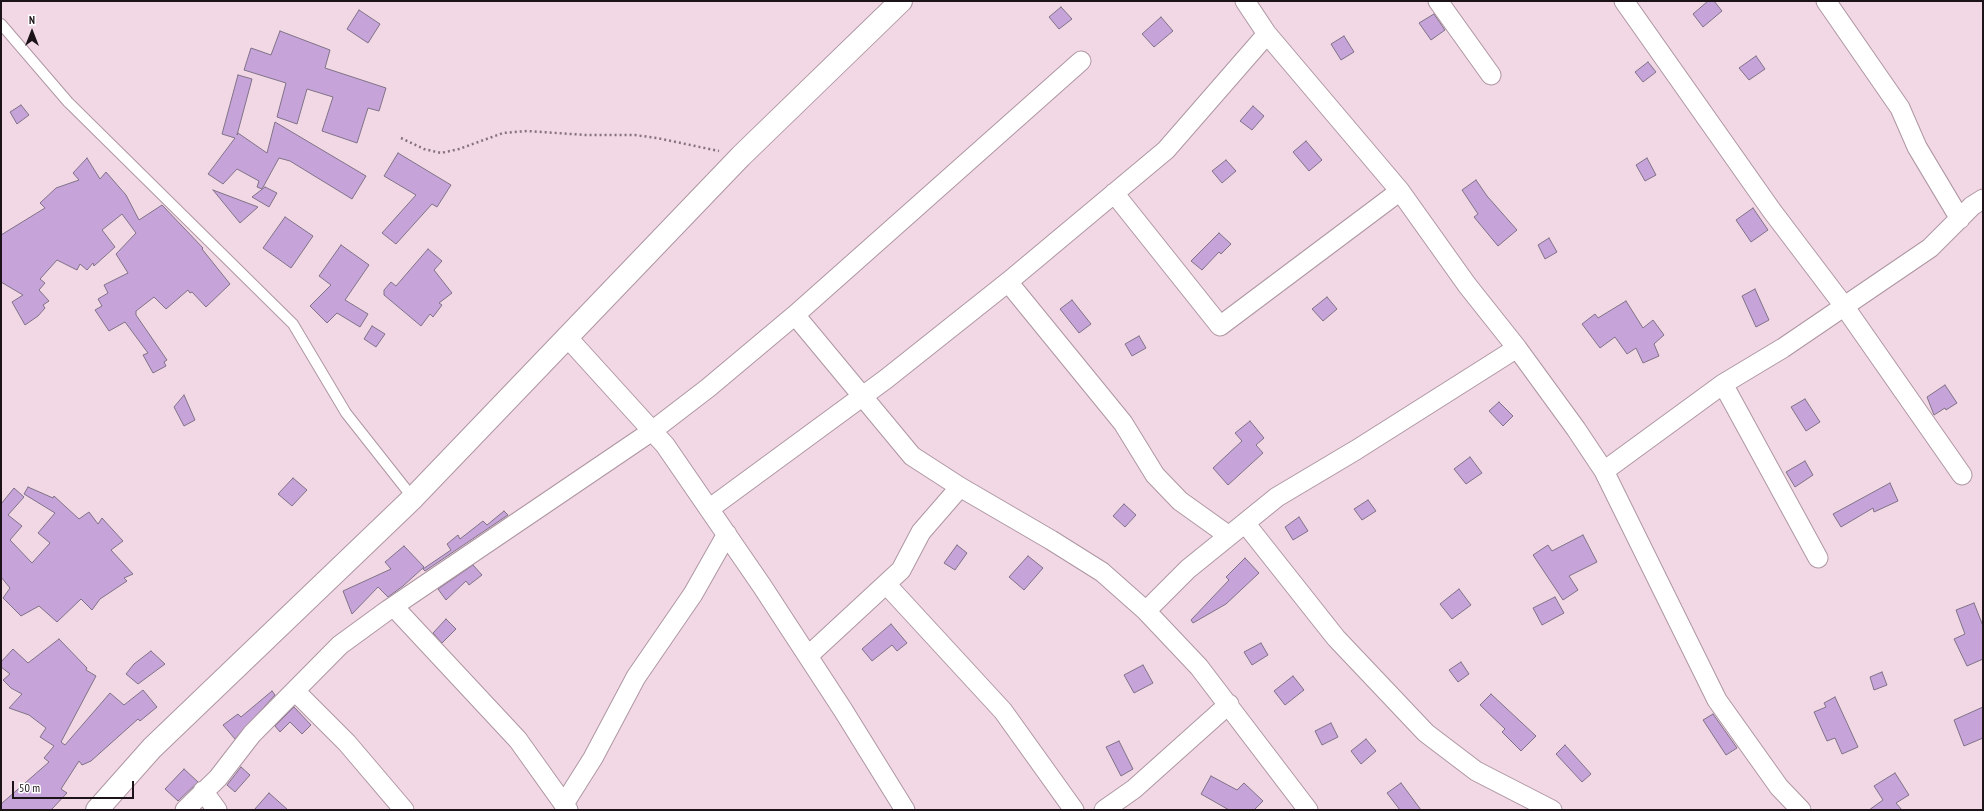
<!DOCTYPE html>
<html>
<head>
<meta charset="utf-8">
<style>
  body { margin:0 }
  #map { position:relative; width:1984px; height:811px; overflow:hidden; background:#f2d8e5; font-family:"PT Sans Narrow",sans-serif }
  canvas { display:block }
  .frame { position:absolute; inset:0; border:2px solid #1c1318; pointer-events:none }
  .north { position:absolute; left:12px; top:12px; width:40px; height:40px; -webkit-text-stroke:3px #fff; paint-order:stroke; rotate:0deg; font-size:11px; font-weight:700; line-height:16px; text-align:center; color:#1c1318 }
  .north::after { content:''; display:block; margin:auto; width:14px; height:18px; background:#1c1318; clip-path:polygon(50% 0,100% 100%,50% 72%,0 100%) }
  .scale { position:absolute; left:12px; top:781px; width:122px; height:18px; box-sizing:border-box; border:2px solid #1c1318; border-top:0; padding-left:5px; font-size:12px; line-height:14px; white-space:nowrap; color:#1c1318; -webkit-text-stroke:3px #fff; paint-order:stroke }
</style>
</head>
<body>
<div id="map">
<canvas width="1984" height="811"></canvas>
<div class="frame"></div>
<div class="north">N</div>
<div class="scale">50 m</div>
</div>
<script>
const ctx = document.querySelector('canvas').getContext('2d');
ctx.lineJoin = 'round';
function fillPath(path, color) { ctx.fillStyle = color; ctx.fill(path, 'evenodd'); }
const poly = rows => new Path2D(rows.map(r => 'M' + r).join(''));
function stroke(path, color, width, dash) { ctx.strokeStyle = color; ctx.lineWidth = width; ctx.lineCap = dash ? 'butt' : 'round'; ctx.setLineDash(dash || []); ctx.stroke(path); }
const building = poly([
  [1708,1,1714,1,1722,11,1703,27,1693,14,1708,1],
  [1061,7,1072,19,1059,29,1049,17,1061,7],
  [359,10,380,24,368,43,347,29,359,10],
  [1434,14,1445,30,1431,40,1419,23,1434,14],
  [1161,17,1173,31,1154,47,1142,34,1161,17],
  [280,31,330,50,325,68,386,88,379,111,368,108,357,143,322,131,333,97,307,89,297,124,277,117,286,83,244,70,251,48,271,55,280,31],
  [1344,36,1354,52,1341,60,1331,44,1344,36],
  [1756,56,1765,69,1749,80,1739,68,1756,56],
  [1648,62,1656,72,1643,82,1635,72,1648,62],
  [238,75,252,79,237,135,238,133,267,153,275,122,366,176,352,199,290,161,279,158,262,189,257,187,259,181,237,169,223,184,208,174,235,138,222,134,238,75],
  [21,105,29,115,17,124,10,112,21,105],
  [1253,106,1264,116,1252,130,1240,121,1253,106],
  [1306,141,1322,160,1309,171,1293,152,1306,141],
  [398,153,451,185,437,207,432,204,396,244,382,233,416,195,384,176,398,153],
  [87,158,100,179,106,172,126,195,139,220,162,205,203,248,202,249,230,284,206,307,192,292,190,293,188,290,166,309,154,297,136,311,136,315,167,360,164,362,166,366,153,373,143,355,148,353,125,322,109,331,95,310,102,306,98,299,108,293,104,285,128,273,116,254,136,233,122,214,102,230,115,247,94,266,93,263,87,270,80,264,77,270,57,260,40,279,45,283,39,290,49,301,43,305,45,308,38,316,25,325,12,302,23,295,1,282,1,235,45,208,40,203,56,188,79,180,73,173,87,158],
  [1647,158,1656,175,1645,181,1636,165,1647,158],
  [1226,160,1236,171,1222,183,1212,171,1226,160],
  [1476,180,1487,196,1517,230,1498,246,1474,217,1478,214,1462,190,1476,180],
  [265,187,277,193,269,207,252,197,265,187],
  [213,190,258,207,240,223,213,190],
  [1753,208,1768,230,1751,242,1736,220,1753,208],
  [285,217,313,236,291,268,263,248,285,217],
  [1219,233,1231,244,1221,254,1219,252,1202,270,1191,261,1219,233],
  [1549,238,1557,252,1545,259,1538,245,1549,238],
  [341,245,369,265,345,300,368,314,360,327,337,313,327,323,310,306,331,285,319,276,341,245],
  [428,249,442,261,434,270,452,293,439,303,442,305,433,317,430,314,421,326,384,295,384,290,391,282,396,286,428,249],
  [1755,289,1769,320,1756,327,1742,296,1755,289],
  [1327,297,1337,309,1323,321,1312,309,1327,297],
  [1072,300,1091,324,1079,333,1060,309,1072,300],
  [1626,301,1643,328,1653,320,1664,335,1654,344,1659,356,1643,363,1636,348,1627,354,1615,337,1600,348,1582,324,1595,314,1598,318,1626,301],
  [372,326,385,334,376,347,364,339,372,326],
  [1139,336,1146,348,1132,356,1125,344,1139,336],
  [1945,385,1957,403,1946,410,1945,408,1934,415,1927,397,1945,385],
  [184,395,195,420,184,426,174,407,184,395],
  [1805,399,1820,422,1806,431,1791,407,1805,399],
  [1499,402,1513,416,1503,426,1489,411,1499,402],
  [1250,421,1264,438,1256,445,1263,453,1228,485,1213,468,1242,441,1235,433,1250,421],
  [1470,457,1482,473,1466,484,1454,469,1470,457],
  [1805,461,1813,475,1795,487,1786,472,1805,461],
  [293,478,307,490,292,506,278,494,293,478],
  [1890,483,1898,501,1874,512,1873,508,1841,527,1833,514,1890,483],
  [28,487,53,498,54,496,79,519,89,512,98,524,102,518,123,541,111,550,133,574,124,578,127,581,100,599,92,610,81,599,57,622,39,606,21,616,3,598,10,588,1,577,1,504,14,488,24,497,8,515,22,526,10,540,32,563,50,543,38,533,55,513,24,494,28,487],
  [1368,500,1376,511,1362,520,1354,509,1368,500],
  [1124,504,1136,515,1125,527,1113,516,1124,504],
  [504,511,508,515,425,571,423,569,451,550,447,544,458,535,460,539,483,521,487,525,504,511],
  [1299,517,1308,531,1293,540,1285,527,1299,517],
  [1583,535,1597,562,1569,576,1578,590,1563,600,1533,555,1548,545,1552,551,1583,535],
  [957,545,967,553,955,570,944,563,957,545],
  [404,546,424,567,403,586,388,597,378,587,352,614,343,591,391,569,385,562,404,546],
  [1028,556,1043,568,1024,590,1009,577,1028,556],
  [1245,558,1259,573,1226,604,1193,623,1191,620,1229,580,1226,577,1245,558],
  [473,565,482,575,469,585,466,581,446,600,438,589,473,565],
  [1459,589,1471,605,1452,619,1440,604,1459,589],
  [1555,597,1564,613,1542,625,1533,608,1555,597],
  [1974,603,1983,626,1983,659,1967,666,1954,639,1965,634,1956,610,1974,603],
  [446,619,456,629,442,643,433,633,446,619],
  [891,624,907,643,897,651,892,645,872,661,862,649,891,624],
  [59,639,87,668,86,670,96,676,61,742,65,745,110,693,124,705,143,690,157,707,140,721,138,719,91,761,82,765,79,761,61,789,67,793,51,810,1,810,1,804,49,762,44,758,54,746,40,737,46,728,29,715,9,708,22,694,11,688,3,680,10,674,1,667,1,662,13,649,28,663,59,639],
  [1261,643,1268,655,1252,665,1244,652,1261,643],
  [151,651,165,664,138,684,126,674,134,664,151,651],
  [1461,662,1469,674,1458,682,1449,670,1461,662],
  [1143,665,1153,683,1134,693,1124,675,1143,665],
  [1882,672,1887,685,1874,690,1870,677,1882,672],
  [1293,676,1304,690,1285,705,1274,691,1293,676],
  [272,691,275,695,235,739,223,725,238,714,241,717,272,691],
  [1491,694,1536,736,1521,751,1502,732,1505,729,1480,705,1491,694],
  [1835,697,1858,747,1842,754,1835,738,1827,741,1814,712,1826,707,1824,703,1835,697],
  [294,707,311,725,302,734,290,722,280,732,275,726,294,707],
  [1983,707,1983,738,1964,746,1954,720,1983,707],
  [1713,714,1737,748,1726,755,1703,720,1713,714],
  [1331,723,1338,737,1322,745,1315,731,1331,723],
  [1366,739,1376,751,1361,764,1351,751,1366,739],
  [1119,741,1133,769,1121,776,1106,747,1119,741],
  [1565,745,1591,774,1582,782,1556,754,1565,745],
  [241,767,250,775,235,792,227,785,241,767],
  [184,769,198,782,178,801,165,789,184,769],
  [1895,773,1909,795,1896,803,1902,810,1869,810,1883,800,1874,786,1895,773],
  [1211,776,1237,790,1244,783,1263,801,1254,810,1229,810,1201,794,1211,776],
  [1401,783,1421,810,1400,810,1387,793,1401,783],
  [269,793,288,810,254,810,269,793]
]);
const path = poly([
  [401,138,424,149,441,153,459,149,503,133,527,131,586,135,635,135,657,138,719,151]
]);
const service = poly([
  [1,24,68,102,293,324,346,413,413,498]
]);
const minor = poly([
  [1245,1,1267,34,1400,191,1467,285,1517,348,1576,429,1604,471,1717,700,1779,787,1801,810],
  [1438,1,1491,75],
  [1624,1,1772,211,1844,306,1962,475],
  [1826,1,1900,108,1917,147,1960,219],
  [1114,193,1220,326,1400,191],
  [1008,282,1123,423,1155,475,1180,501,1229,536],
  [795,315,912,456,960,487,1051,540,1102,572,1146,611,1199,667,1308,810],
  [567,337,665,445,762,586,843,710,905,810],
  [1723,384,1818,558],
  [1604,471,1723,384,1783,348,1930,248,1972,206,1983,199],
  [709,509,886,379,1008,282,1166,150,1267,34],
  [1245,523,1336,638,1426,733,1476,771,1552,810],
  [886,584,1003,711,1074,810],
  [394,607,518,740,568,810],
  [1146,611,1188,569,1277,497,1356,450,1517,348],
  [808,656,901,570,921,532,960,487],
  [295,691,347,743,404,810],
  [203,791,217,810],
  [564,804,593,758,636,677,693,594,727,534],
  [185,810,218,778,252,734,340,645,388,610,652,431,708,388,795,315,1081,61],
  [1104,810,1134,789,1229,704]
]);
const trunk = poly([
  [97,810,152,748,413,498,741,156,901,1]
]);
fillPath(building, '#c6a4d9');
stroke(building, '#7f7286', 1);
stroke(service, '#ae96a2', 12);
stroke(minor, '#ae96a2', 21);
stroke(trunk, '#ae96a2', 24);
stroke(path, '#85737c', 2.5, [2, 3]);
stroke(service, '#fff', 10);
stroke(minor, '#fff', 19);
stroke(trunk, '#fff', 22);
</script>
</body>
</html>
